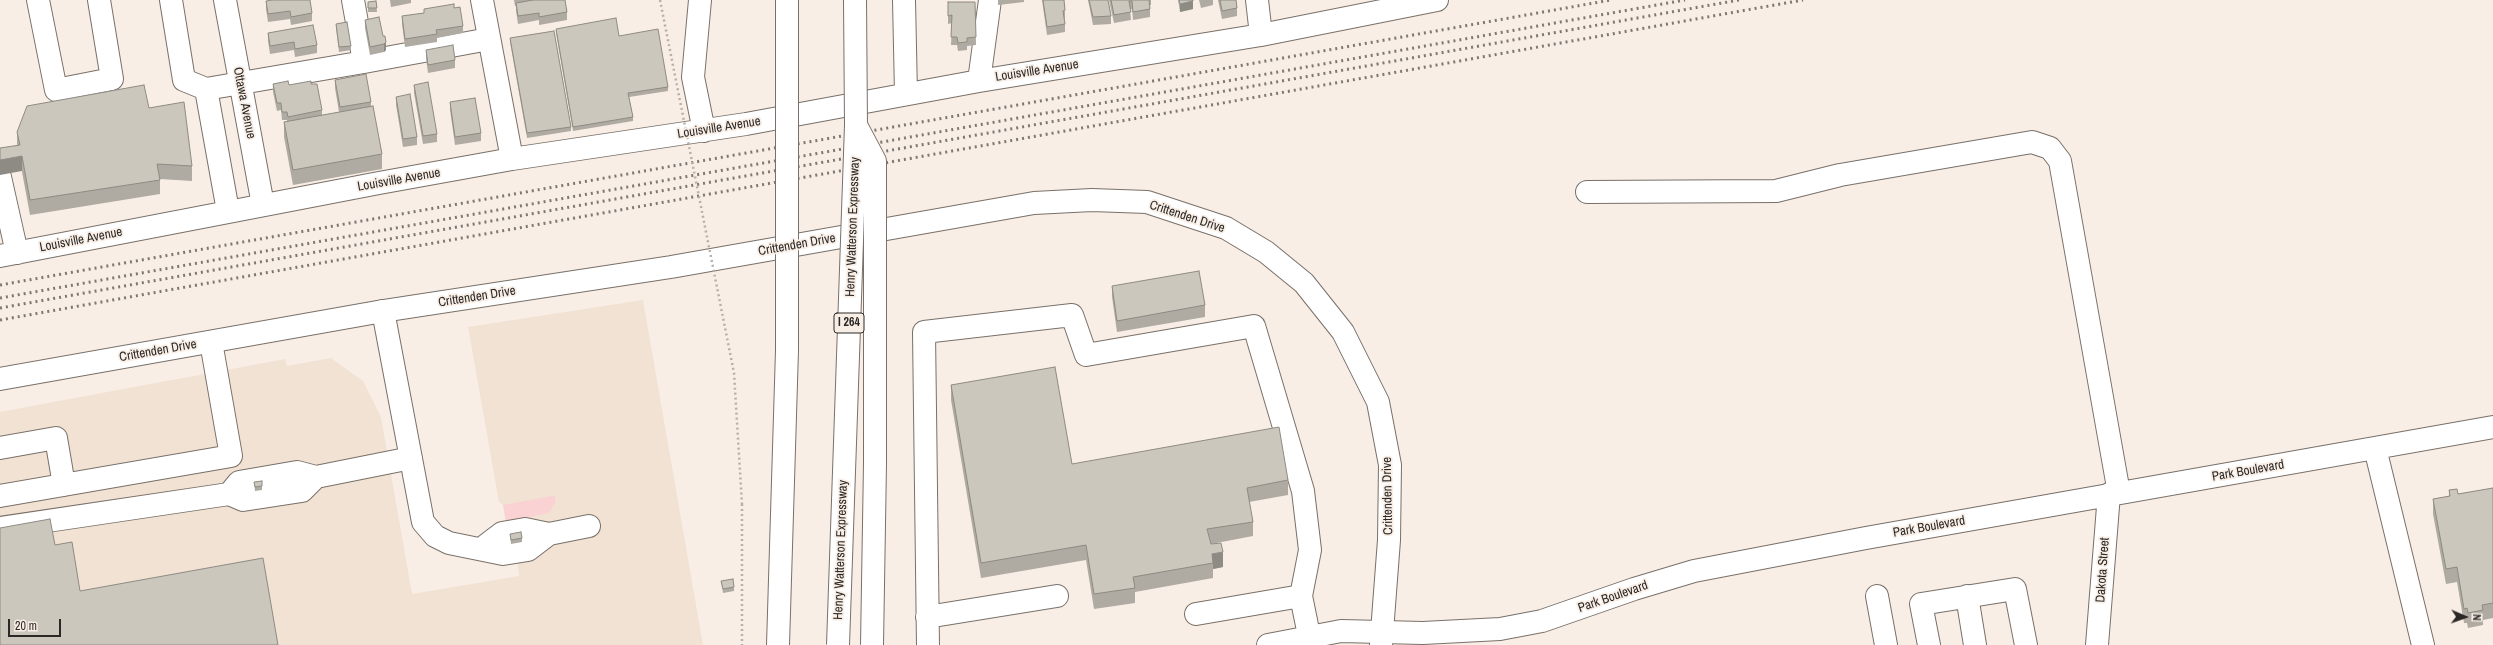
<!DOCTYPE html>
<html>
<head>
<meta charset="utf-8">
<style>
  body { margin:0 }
  #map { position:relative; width:2493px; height:645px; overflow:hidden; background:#f8eee6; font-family:"Archivo Narrow",sans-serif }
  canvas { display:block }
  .north { position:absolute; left:2445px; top:597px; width:40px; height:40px; -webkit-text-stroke:3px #f8eee6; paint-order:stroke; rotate:92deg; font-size:11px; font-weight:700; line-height:16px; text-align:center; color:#2b2825 }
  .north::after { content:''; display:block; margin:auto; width:14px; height:18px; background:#2b2825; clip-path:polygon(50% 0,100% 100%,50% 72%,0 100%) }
  .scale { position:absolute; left:8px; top:619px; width:53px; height:18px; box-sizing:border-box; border:2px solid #2b2825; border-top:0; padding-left:5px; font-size:12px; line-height:14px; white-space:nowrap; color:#2b2825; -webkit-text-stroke:3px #f8eee6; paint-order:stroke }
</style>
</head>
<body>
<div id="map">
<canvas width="2493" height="645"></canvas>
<div class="north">N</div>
<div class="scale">20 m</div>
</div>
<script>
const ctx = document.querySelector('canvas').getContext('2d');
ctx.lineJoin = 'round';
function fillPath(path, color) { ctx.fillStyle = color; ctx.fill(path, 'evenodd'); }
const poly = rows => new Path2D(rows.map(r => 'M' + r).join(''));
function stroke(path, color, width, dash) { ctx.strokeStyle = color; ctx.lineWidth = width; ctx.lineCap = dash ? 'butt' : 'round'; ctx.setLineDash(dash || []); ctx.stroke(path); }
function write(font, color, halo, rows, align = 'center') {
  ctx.font = font + ' "Archivo Narrow",sans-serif'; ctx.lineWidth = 3.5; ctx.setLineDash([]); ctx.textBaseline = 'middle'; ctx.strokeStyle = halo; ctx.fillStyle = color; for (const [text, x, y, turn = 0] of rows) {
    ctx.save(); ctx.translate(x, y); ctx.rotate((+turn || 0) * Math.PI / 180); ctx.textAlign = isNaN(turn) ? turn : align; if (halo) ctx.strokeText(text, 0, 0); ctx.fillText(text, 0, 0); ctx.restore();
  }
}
const built = poly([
  [643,300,703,645,0,645,0,412,285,359,287,366,331,358,363,381,381,417,412,594,519,576,515,543,506,522,503,505,499,502,468,327]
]);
const green = poly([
  [551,496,555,496,555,503,549,513,506,522,503,505]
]);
const path = poly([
  [742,504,742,645]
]);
const minor = poly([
  [38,0,56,90,112,79,99,0],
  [171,0,184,80,206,89],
  [225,0,263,205],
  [482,0,512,159],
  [700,0,693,77,704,131],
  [904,0,906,94],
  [1257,0,1261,35],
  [364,62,489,39],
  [979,81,990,0],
  [0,177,17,253],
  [1587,192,1776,191,1840,175,2032,142,2050,148,2060,161,2119,493],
  [228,211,206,89,364,62,353,0],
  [0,256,379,183,512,159,746,124,979,81,1261,35,1437,0],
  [383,311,423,522,435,536,449,543,503,554,528,550,549,534],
  [0,448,56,438,64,485],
  [2375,448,2423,645],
  [316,477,302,491,243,500,229,494,239,482,297,472,316,477,411,458],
  [0,496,231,456,211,342],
  [0,528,229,494],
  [481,549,502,533,525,529,549,534,589,526],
  [1877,596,1886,645],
  [1967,596,1975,645],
  [1196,614,1301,596],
  [927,617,1057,596],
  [928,645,924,332,1072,315,1086,355,1254,326,1303,491,1310,550,1301,596,1311,645],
  [1268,645,1341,631,1423,633,1500,629,1542,621,1634,589,1694,571,1866,538,2493,427],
  [1929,645,1921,604,2015,589,2026,645],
  [2097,645,2109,494]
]);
const major = poly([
  [0,379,383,311,671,267,1034,203,1092,200,1147,202,1226,228,1266,252,1304,283,1343,332,1378,402,1390,465,1389,540,1381,645]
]);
const highway = poly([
  [787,0,787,51],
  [778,645,787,350]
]);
const rail = poly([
  [0,285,1611,0],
  [0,298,1685,0],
  [0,308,1739,0],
  [0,320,1803,0]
]);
const pathBridge = poly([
  [660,0,734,373,742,504]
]);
const highwayBridge = poly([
  [857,127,875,161,875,463,872,645],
  [787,350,787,51],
  [838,645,856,125,855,0]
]);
const wall = poly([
  [390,0,412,0,411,0,411,3,391,7],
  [514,0,565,0,567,12,567,20,539,25,539,20,518,24,516,11,516,6,515,6],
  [998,0,1024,0,1024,2,998,5],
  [1042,0,1064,0,1065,10,1065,18,1064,19,1065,24,1065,32,1047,35],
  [1088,0,1108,0,1111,16,1111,24,1093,25],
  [1109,0,1151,0,1151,5,1150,5,1150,17,1133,20,1132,9,1130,9,1131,20,1114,23],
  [1178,0,1193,0,1193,9,1180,12],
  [1199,0,1213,0,1213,5,1201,8],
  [1218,0,1236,0,1237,8,1237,16,1222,19],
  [266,1,312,13,312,21,291,25,290,19,268,22,266,9],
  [376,1,377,12,368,12,368,2],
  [948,2,975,2,976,45,967,46,967,50,958,51,957,45,951,45,952,23,948,24],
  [454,8,463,26,463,33,437,38,437,42,405,47,402,24,402,16,424,13,424,9],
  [365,20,383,36,386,50,384,52,370,55,365,28],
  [336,24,351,46,351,50,339,52,336,28],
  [556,29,619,36,668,87,668,91,629,97,633,117,633,121,573,131,556,33],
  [268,33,317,45,317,53,295,57,294,50,270,54,268,41],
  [510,38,571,127,571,131,527,138,510,42],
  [426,50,455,60,455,68,428,73,426,58],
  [335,80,371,102,371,106,382,154,382,169,293,185,284,137,284,122,287,121,287,120,282,120,281,110,277,111,273,92,273,84,289,85,311,84,322,110,322,115,339,112,335,88],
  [414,85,437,134,437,142,423,144,414,93],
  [396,97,417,137,417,145,403,147,396,105],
  [450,102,481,133,481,141,455,145,450,110],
  [149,108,192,166,192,181,160,179,160,194,30,215,17,145,17,132],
  [1112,286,1205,305,1205,317,1117,332,1112,297],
  [951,385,1072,464,1288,480,1288,495,1249,502,1253,522,1253,536,1211,544,1223,567,1213,569,1213,578,1135,592,1135,603,1094,609,1086,560,981,578,951,400],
  [254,482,262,486,262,490,255,491],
  [2493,488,2493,618,2483,620,2483,625,2468,628,2467,623,2464,623,2457,582,2446,584,2433,514,2433,499,2449,496,2449,490,2458,494],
  [510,534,522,538,522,542,511,544],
  [721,581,734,587,734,591,723,593]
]);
const shadedWall = poly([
  [1193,1,1193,9,1180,12,1180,4],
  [386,42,386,50,384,52,384,44],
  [22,156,22,171,0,175,0,160],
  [1223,552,1223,567,1213,569,1213,563,1212,554]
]);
const building = poly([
  [272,0,310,0,312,13,291,17,290,11,268,14,266,1,272,0],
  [533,0,565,0,567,12,539,17,539,13,518,16,516,3,533,0],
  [1043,0,1064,0,1065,10,1063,11,1065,24,1047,27,1043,0],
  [1089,0,1108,0,1111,16,1093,17,1089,0],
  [1111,0,1149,0,1150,9,1133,12,1132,1,1129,1,1131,12,1114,15,1111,0],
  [1179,0,1193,0,1193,1,1180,4,1179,0],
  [1220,0,1236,0,1237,8,1222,11,1220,0],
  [376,1,377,8,368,8,368,2,376,1],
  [948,2,975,2,976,37,967,38,967,42,958,43,957,37,951,37,952,15,948,16,948,2],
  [454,4,454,8,460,7,463,26,436,30,437,34,405,39,402,16,424,13,424,9,454,4],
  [379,17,383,36,385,36,386,42,384,44,370,47,365,20,379,17],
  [616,18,619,36,658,29,668,87,628,93,633,117,573,127,556,29,616,18],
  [347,22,351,46,339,47,336,24,347,22],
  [313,25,317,45,295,49,294,42,270,46,268,33,313,25],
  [554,31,571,127,527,133,510,38,554,31],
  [453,45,455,60,428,65,426,50,453,45],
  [366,74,371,102,340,107,335,80,366,74],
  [288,81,289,85,311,81,311,84,317,84,322,110,288,117,287,112,282,112,281,103,277,103,273,84,288,81],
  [428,82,437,134,423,136,414,85,428,82],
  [144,85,149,108,184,102,192,166,157,164,160,180,30,200,22,156,0,160,0,148,20,145,17,132,27,106,144,85],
  [410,94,417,137,403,139,396,97,410,94],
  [475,98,481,133,455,137,450,102,475,98],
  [373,106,382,154,293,170,284,122,373,106],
  [1199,271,1205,305,1117,321,1112,286,1199,271],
  [1055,367,1072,464,1279,427,1288,480,1247,488,1253,522,1207,529,1211,544,1221,543,1223,552,1212,554,1213,563,1133,577,1135,588,1094,594,1086,545,981,563,951,385,1055,367],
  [262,481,262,486,255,487,254,482,262,481],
  [2493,488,2493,603,2482,605,2483,610,2468,613,2467,608,2464,609,2457,567,2446,569,2433,499,2450,496,2449,490,2457,489,2458,494,2493,488],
  [50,519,55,545,72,542,80,591,263,558,278,645,0,645,0,528,50,519],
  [521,532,522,538,511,540,510,534,521,532],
  [733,579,734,587,723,589,721,581,733,579]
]);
const shields = [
  [849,323,30]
];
const shieldNames = [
  ["I 264",849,323]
];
const streetNames = [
  ["Louisville Avenue",1037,71,-9],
  ["Ottawa Avenue",244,103,79],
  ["Louisville Avenue",719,128,-9],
  ["Louisville Avenue",399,180,-10],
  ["Crittenden Drive",1187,217,18],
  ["Henry Watterson Expressway",853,227,-88],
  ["Louisville Avenue",81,240,-11],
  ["Crittenden Drive",797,245,-10],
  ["Crittenden Drive",477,297,-9],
  ["Crittenden Drive",158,351,-10],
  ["Park Boulevard",2248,471,-10],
  ["Crittenden Drive",1388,496,-91],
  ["Park Boulevard",1929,527,-10],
  ["Henry Watterson Expressway",841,550,-88],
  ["Dakota Street",2103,570,-86],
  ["Park Boulevard",1613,597,-19]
];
fillPath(built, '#f1e2d3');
fillPath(green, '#fad2d4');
stroke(minor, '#797069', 24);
stroke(major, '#797069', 24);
stroke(highway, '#797069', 24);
stroke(path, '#b7afa8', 2.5, [2, 3]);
stroke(minor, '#fff', 22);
stroke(major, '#fff', 22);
stroke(highway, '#fff', 22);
stroke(rail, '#7e7873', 3, [2, 4]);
stroke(highwayBridge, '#797069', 24, []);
stroke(pathBridge, '#b7afa8', 2.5, [2, 3]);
stroke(highwayBridge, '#fff', 22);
fillPath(wall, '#afaba2');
fillPath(shadedWall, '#8e8b84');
fillPath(building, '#cbc7bc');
stroke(building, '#8e8b84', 1);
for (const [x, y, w] of shields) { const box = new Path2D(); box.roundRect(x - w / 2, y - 10, w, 20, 3); ctx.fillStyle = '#f8eee6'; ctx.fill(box); stroke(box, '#2b2825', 1); }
write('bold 12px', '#2b2825', null, shieldNames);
write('13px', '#2b2825', '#f8eee6', streetNames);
</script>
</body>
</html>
